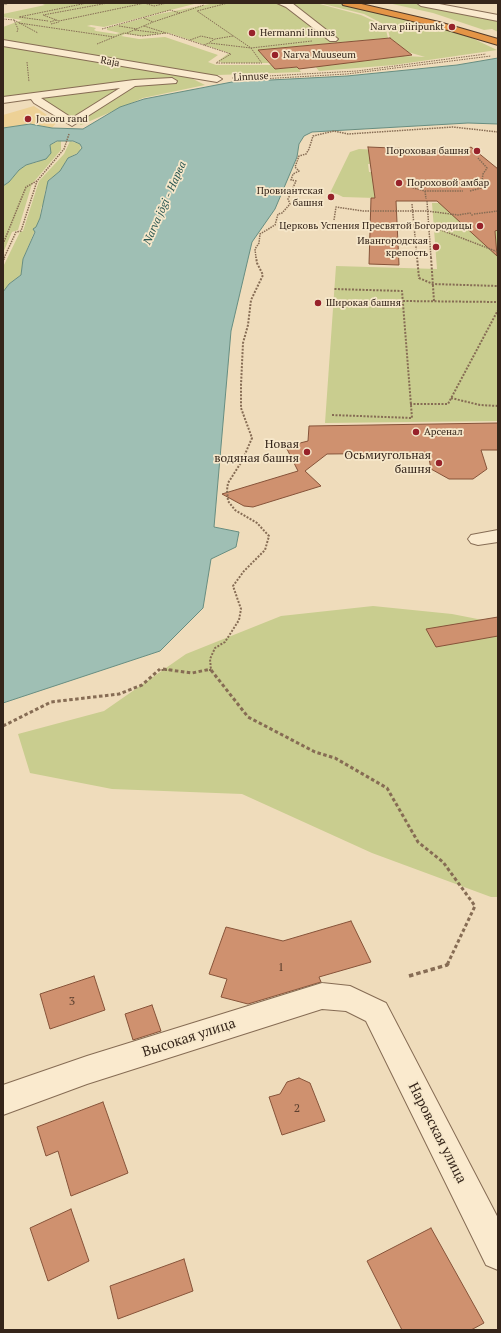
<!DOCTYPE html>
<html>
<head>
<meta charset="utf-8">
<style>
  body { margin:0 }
  #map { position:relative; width:501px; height:1333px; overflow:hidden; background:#efdcbb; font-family:"PT Serif",serif }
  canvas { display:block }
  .frame { position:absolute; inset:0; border:4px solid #35251a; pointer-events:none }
</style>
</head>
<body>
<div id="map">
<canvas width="501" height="1333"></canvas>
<div class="frame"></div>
</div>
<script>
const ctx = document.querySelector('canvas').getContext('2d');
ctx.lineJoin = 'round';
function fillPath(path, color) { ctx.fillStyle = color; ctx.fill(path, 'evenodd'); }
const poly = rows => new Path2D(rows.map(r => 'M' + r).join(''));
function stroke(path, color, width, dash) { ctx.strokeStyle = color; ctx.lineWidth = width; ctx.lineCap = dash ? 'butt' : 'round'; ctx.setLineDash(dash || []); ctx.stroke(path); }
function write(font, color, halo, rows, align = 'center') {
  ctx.font = font + ' "PT Serif",serif'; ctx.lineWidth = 3.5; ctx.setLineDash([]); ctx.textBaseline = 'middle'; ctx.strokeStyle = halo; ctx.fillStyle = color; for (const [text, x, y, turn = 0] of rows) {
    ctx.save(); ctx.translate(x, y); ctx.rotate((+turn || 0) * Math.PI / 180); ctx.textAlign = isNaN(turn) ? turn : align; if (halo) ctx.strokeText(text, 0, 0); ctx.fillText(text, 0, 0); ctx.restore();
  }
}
const green = poly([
  [40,3,198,3,104,27,91,25,87,26,96,28,94,30,96,31,116,34,120,33,107,30,107,28,159,14,215,3,316,3,361,15,385,26,388,38,258,50,269,63,223,63,218,61,229,53,169,33,143,36,125,34,121,36,139,39,165,37,218,55,208,62,216,65,271,65,275,69,297,67,301,72,218,75,217,79,3,43,3,27,22,20,3,17,3,14,45,5],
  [319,3,339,3,435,26,472,38,497,50,394,65,319,71,315,66,403,56,425,57,408,52,390,38,387,26,364,14],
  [388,3,415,3,498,19,498,32,492,29,484,30,433,13],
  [3,45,189,77,205,85,143,98,81,125,40,98,23,94,3,97],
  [61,140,61,150,32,184,18,230,12,232,3,253,3,186,9,182,19,170,26,165,38,162,51,150,50,145],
  [70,141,80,144,81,151,68,158,60,171,50,179,45,191,44,202,41,208,40,218,23,259,21,275,9,284,3,292,3,267,20,232,23,231,39,181,64,154],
  [359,149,464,154,389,164,368,164,369,172,377,172,375,198,343,197,337,194,330,193,350,152],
  [432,203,498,203,498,421,325,423,336,266,437,269],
  [373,606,452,614,498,623,498,897,491,897,372,853,242,794,112,789,30,773,18,734,104,711,186,654,281,616]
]);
const sand = poly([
  [34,106,57,122,52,128,30,124,3,128,3,115]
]);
const water = poly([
  [498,58,498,124,468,123,329,131,312,132,304,136,299,144,297,157,275,209,252,242,231,331,214,527,239,532,236,547,211,559,203,608,160,651,3,703,3,292,9,284,21,275,23,259,35,232,33,229,36,227,40,218,48,181,60,171,68,158,77,154,82,148,80,144,73,141,57,141,50,145,51,153,46,159,26,165,19,170,9,182,3,186,3,128,30,124,52,128,83,129,120,107,144,99,232,82,347,76,457,65,498,58]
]);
const building = poly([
  [390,38,412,55,299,69,297,67,275,69,258,50,390,38],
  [368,147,463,151,471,147,498,169,498,230,495,231,497,256,437,201,396,201,399,265,369,264,371,198,375,198,368,147],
  [498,423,498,450,481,450,487,469,473,479,449,479,431,469,428,453,327,454,305,471,321,486,253,507,244,506,222,494,298,471,287,449,296,444,308,441,309,426,498,423],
  [498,617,498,636,436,647,426,629,498,617],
  [351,921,371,962,319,977,321,982,248,1004,221,997,227,979,209,974,226,927,283,941,351,921],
  [94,976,105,1010,50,1029,40,994,94,976],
  [152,1005,161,1031,133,1040,125,1014,152,1005],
  [299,1078,310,1083,325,1121,282,1135,269,1097,280,1094,287,1082,299,1078],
  [103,1102,128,1173,71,1196,58,1151,46,1156,37,1127,103,1102],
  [71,1209,89,1261,48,1281,30,1228,71,1209],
  [431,1228,484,1323,471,1330,402,1330,367,1261,431,1228],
  [184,1259,193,1291,118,1319,110,1286,184,1259]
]);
const pathFar4 = poly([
  [108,3,43,15,59,21,145,3],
  [144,3,154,6,167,3],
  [228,3,197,11,251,48,261,62],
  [3,5,10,3],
  [144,18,153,22],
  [3,19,14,20,18,29,17,32],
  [14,20,38,33],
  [48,21,19,17,87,3],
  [50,22,56,20],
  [19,23,114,37],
  [51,24,59,22],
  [119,26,137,29],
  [144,26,166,33],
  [102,29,170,10,180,13],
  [135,30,158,33],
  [127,33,153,22,204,5],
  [190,40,201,36,214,39],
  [210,42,215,39,233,36],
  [97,44,124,33,142,36,167,33,231,54,216,63,262,63],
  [204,45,209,43,251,48,312,41],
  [27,62,29,82],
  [232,78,357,71,486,54],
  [260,79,347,74,491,56]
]);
const pathFar3 = poly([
  [408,180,410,187,425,191,463,191],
  [425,191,426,199],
  [470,191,481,188,483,174,487,168,478,158],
  [427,201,431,258],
  [412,204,417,258],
  [474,214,498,211],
  [334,220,336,207,363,211,427,211,458,215,470,213,473,216],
  [428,225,498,252],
  [3,244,26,187,37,181],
  [4,258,16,232,21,231,37,181,64,149,69,134],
  [256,258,255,249,259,243,260,234,275,225,278,214,282,213,290,204,288,199,296,181,291,180,293,174,299,171,295,167,299,156,306,154,309,149,313,136,334,131,348,134,453,127,498,132]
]);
const pathFar2 = poly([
  [417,257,419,278,433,284,498,286],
  [431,257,434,301],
  [3,260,5,257],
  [403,301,498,302],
  [451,398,480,405,498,406],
  [410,404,448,404,498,310],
  [332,415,412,418,402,291,334,289],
  [158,670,171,670],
  [209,670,211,670,210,659,215,648,225,642,239,620,241,609,233,586,244,571,265,550,269,536,257,523,235,510,228,501,227,490,228,483,242,461,252,438,241,408,241,385,243,343,248,325,251,300,263,275,257,263,256,257]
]);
const pathFar1 = poly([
  [163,669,192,673,211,669],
  [211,670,248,717,315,752,335,758,387,788,418,842,443,862,475,906,448,963],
  [3,726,51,702,119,694,142,685,160,669]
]);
const path = poly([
  [409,976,447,965,449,962]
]);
const minor = poly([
  [277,3,292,3,338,39,336,41,330,41,286,7,277,3],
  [417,3,434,3,498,15,498,21,421,6,417,3],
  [3,40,217,76,222,79,217,82,3,46,3,40],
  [172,78,177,81,176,83,135,86,72,126,34,103,31,99,3,103,3,97,134,80,172,78],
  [120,88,72,118,41,98,120,88],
  [498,530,498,542,478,545,471,543,468,539,471,535,498,530],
  [322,983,350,986,386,1003,498,1218,498,1270,486,1265,366,1021,346,1011,322,1009,87,1084,3,1115,3,1085,87,1056,322,983]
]);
const highway = poly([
  [342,3,357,3,439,22,498,39,498,45,434,26,343,5,342,3]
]);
const markers = [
  [452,27,4,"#97222a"],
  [252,33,4,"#97222a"],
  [275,55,4,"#97222a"],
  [28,119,4,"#97222a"],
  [477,151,4,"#97222a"],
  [399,183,4,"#97222a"],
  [331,197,4,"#97222a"],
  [480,226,4,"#97222a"],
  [436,247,4,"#97222a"],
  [318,303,4,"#97222a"],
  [416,432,4,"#97222a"],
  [307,452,4,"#97222a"],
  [439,463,4,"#97222a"]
];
const farPoinames = [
  ["Narva piiripunkt",444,27,"right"],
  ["Hermanni linnus",260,33],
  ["Narva Muuseum",283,55],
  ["Joaoru rand",36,119],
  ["Пороховая башня",469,151,"right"],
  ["Пороховой амбар",407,183],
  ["Провиантская",323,191,"right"],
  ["башня",323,203,"right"],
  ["Церковь Успения Пресвятой Богородицы",472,226,"right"],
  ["Ивангородская",428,241,"right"],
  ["крепость",428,253,"right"],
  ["Широкая башня",326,303],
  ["Арсенал",424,432]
];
const farStreetnames = [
  ["Raja",110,62,10],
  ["Linnuse",251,77,-3]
];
const farWaternames = [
  ["Narva jõgi - Нарва",165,203,-66]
];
const poiNames = [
  ["Новая",299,445],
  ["водяная башня",299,459],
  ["Осьмиугольная",431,456],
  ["башня",431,470]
];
const nearNumbernames = [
  ["1",281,968],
  ["3",72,1002],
  ["2",297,1109]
];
const nearStreetnames = [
  ["Высокая улица",189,1038,-18],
  ["Наровская улица",437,1133,63]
];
fillPath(green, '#c9cd8f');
fillPath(sand, '#edd196');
fillPath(water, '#9fbfb4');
stroke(water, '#678d81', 1);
fillPath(building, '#cf916f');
stroke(building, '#865339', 1);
stroke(minor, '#866c54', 2);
stroke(highway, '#533b29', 2);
stroke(pathFar4, '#866c54', 1, [1.5, 1]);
stroke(pathFar3, '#866c54', 1.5, [1.5, 1]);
stroke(pathFar2, '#866c54', 2, [2, 1.5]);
stroke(pathFar1, '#866c54', 3, [3.5, 2.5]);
stroke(path, '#866c54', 3.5, [4.5, 3]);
fillPath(minor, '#faeace');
fillPath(highway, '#e49546');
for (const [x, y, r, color] of markers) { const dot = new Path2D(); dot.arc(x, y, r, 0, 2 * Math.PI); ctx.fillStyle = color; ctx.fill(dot); stroke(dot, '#f6e7ca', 1.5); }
write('10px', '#35251a', '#f6e7ca', farPoinames, 'left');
write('10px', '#35251a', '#f6e7ca', farStreetnames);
write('italic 11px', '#285550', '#f6e7ca', farWaternames);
write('12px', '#35251a', '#f6e7ca', poiNames, 'right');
write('12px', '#5c402f', null, nearNumbernames);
write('14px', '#35251a', '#f6e7ca', nearStreetnames);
</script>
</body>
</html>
